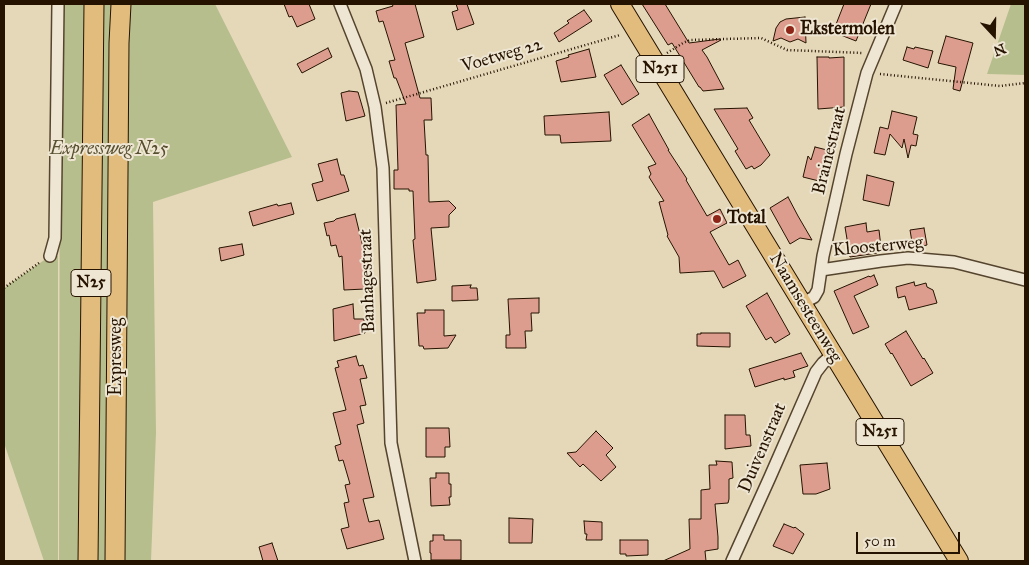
<!DOCTYPE html>
<html>
<head>
<meta charset="utf-8">
<style>
  body { margin:0 }
  #map { position:relative; width:1029px; height:565px; overflow:hidden; background:#e5d8b9; font-family:"IM FELL Great Primer",serif }
  canvas { display:block }
  .frame { position:absolute; inset:0; border:5px solid #251300; pointer-events:none }
  .north { position:absolute; left:969px; top:10px; width:50px; height:50px; -webkit-text-stroke:4px #eee6d2; paint-order:stroke; rotate:159deg; font-size:14px; font-weight:700; line-height:20px; text-align:center; color:#251300 }
  .north::after { content:''; display:block; margin:auto; width:18px; height:22px; background:#251300; clip-path:polygon(50% 0,100% 100%,50% 72%,0 100%) }
  .scale { position:absolute; left:856px; top:532px; width:104px; height:22px; box-sizing:border-box; border:2px solid #251300; border-top:0; padding-left:6px; font-size:15px; line-height:18px; white-space:nowrap; color:#251300; -webkit-text-stroke:4px #eee6d2; paint-order:stroke }
</style>
</head>
<body>
<div id="map">
<canvas width="1029" height="565"></canvas>
<div class="frame"></div>
<div class="north">N</div>
<div class="scale">50 m</div>
</div>
<script>
const ctx = document.querySelector('canvas').getContext('2d');
ctx.lineJoin = 'round';
function fillPath(path, color) { ctx.fillStyle = color; ctx.fill(path, 'evenodd'); }
const poly = rows => new Path2D(rows.map(r => 'M' + r).join(''));
function stroke(path, color, width, dash) { ctx.strokeStyle = color; ctx.lineWidth = width; ctx.lineCap = dash ? 'butt' : 'round'; ctx.setLineDash(dash || []); ctx.stroke(path); }
function write(font, color, halo, rows, align = 'center') {
  ctx.font = font + ' "IM FELL Great Primer",serif'; ctx.lineWidth = 4; ctx.setLineDash([]); ctx.textBaseline = 'middle'; ctx.strokeStyle = halo; ctx.fillStyle = color; for (const [text, x, y, turn = 0] of rows) {
    ctx.save(); ctx.translate(x, y); ctx.rotate((+turn || 0) * Math.PI / 180); ctx.textAlign = isNaN(turn) ? turn : align; if (halo) ctx.strokeText(text, 0, 0); ctx.fillText(text, 0, 0); ctx.restore();
  }
}
const green = poly([
  [60,4,215,4,292,157,153,202,156,433,151,561,59,561],
  [1011,4,1025,4,1025,75,987,74],
  [50,256,58,256,58,561,44,561,4,443,4,288]
]);
const building = poly([
  [284,4,309,4,315,19,297,27,292,16,289,17,284,4],
  [392,4,415,4,424,37,405,43,420,98,431,98,432,120,424,120,426,155,428,155,429,202,449,201,456,208,449,215,449,227,431,228,436,280,417,283,413,240,415,239,413,191,409,191,409,189,394,189,394,170,398,170,396,105,406,104,396,78,394,78,389,61,395,60,383,21,379,22,376,11,393,6,392,4],
  [456,4,467,4,474,24,457,30,452,12,458,10,456,4],
  [642,4,665,4,689,43,720,39,721,40,702,50,707,57,724,89,703,91,700,87,699,87,672,43,668,45,642,4],
  [844,4,871,4,856,41,833,32,844,4],
  [584,10,592,21,559,42,554,33,569,23,567,21,584,10],
  [805,17,806,43,798,39,790,42,781,38,773,41,776,28,780,22,786,19,805,17],
  [946,36,973,43,960,91,953,89,956,67,938,63,946,36],
  [907,47,914,49,915,47,933,51,928,68,903,60,907,47],
  [328,48,332,57,302,73,297,64,328,48],
  [589,49,596,77,561,82,556,61,569,57,568,55,589,49],
  [817,57,829,57,829,58,844,57,844,107,818,109,817,57],
  [621,65,639,94,622,105,604,75,621,65],
  [349,91,358,92,365,116,346,121,341,93,349,91],
  [747,108,753,118,749,120,770,155,761,165,754,169,752,166,746,169,735,151,738,149,714,109,747,108],
  [892,111,917,117,913,134,918,135,916,146,911,145,908,158,904,139,902,148,890,134,885,155,874,153,880,127,888,129,892,111],
  [609,112,611,141,561,143,560,135,545,135,544,116,609,112],
  [649,114,669,150,668,150,687,179,686,180,707,216,720,209,727,223,710,232,729,265,738,260,746,276,723,288,714,271,680,273,679,257,667,236,668,235,659,202,664,201,649,177,651,174,648,167,656,164,632,125,649,114],
  [815,147,827,150,819,181,803,177,808,156,811,160,815,147],
  [337,159,341,175,344,175,349,191,317,201,312,184,323,181,318,164,337,159],
  [867,175,894,182,889,206,863,200,867,175],
  [788,197,798,216,812,240,800,238,790,244,770,208,788,197],
  [291,203,294,214,253,226,249,212,277,204,278,206,291,203],
  [355,214,363,247,365,289,344,290,342,256,339,257,336,245,331,246,329,235,327,236,324,223,334,221,336,219,355,214],
  [866,223,867,232,879,230,881,247,876,248,877,253,850,257,845,227,866,223],
  [924,228,927,245,913,248,910,230,924,228],
  [242,244,244,255,221,261,219,248,242,244],
  [874,275,878,285,854,296,869,327,853,334,834,291,869,276,870,277,874,275],
  [914,282,915,286,926,283,927,287,933,290,937,303,909,310,905,296,898,298,896,287,914,282],
  [471,285,470,288,477,288,478,300,452,301,452,286,471,285],
  [767,293,790,334,775,343,771,337,766,340,746,306,767,293],
  [539,298,539,313,531,313,532,331,525,331,526,348,506,348,506,335,510,335,508,299,539,298],
  [353,304,354,319,364,319,365,333,334,341,333,309,353,304],
  [425,310,444,310,444,336,456,335,448,348,424,349,423,346,419,346,417,313,425,313,425,310],
  [906,331,923,359,924,358,933,373,911,386,892,353,891,354,885,344,906,331],
  [701,333,730,333,730,347,697,346,697,334,701,334,701,333],
  [801,353,808,366,793,371,795,377,784,380,784,378,755,387,749,369,801,353],
  [356,356,359,366,363,365,367,378,360,379,366,405,360,406,364,423,357,425,374,497,363,499,369,522,379,520,384,539,347,549,341,529,349,527,344,503,349,502,345,485,350,484,343,460,339,461,335,446,341,444,333,413,346,410,335,368,339,367,337,361,356,356],
  [725,415,745,415,746,435,750,435,751,446,725,449,725,415],
  [426,428,449,428,450,447,445,447,445,457,426,457,426,428],
  [596,431,613,448,606,455,616,467,601,481,583,464,580,467,567,453,576,452,596,431],
  [716,461,732,462,733,478,729,479,729,499,728,503,715,504,718,537,718,549,705,551,706,561,663,561,690,549,689,519,701,519,701,490,710,489,709,465,717,465,716,461],
  [827,463,830,489,816,494,803,494,800,465,827,463],
  [436,473,449,473,449,484,451,484,451,497,449,497,450,505,431,506,430,478,436,478,436,473],
  [509,518,533,519,532,543,509,543,509,518],
  [584,521,602,522,602,540,586,540,587,534,585,534,584,521],
  [784,524,794,528,795,527,804,534,793,554,773,546,784,524],
  [433,535,444,535,444,540,461,540,461,560,431,560,431,553,430,553,430,541,433,541,433,535],
  [620,540,648,540,648,555,626,556,626,554,620,554,620,540],
  [272,543,278,561,263,561,259,547,272,543]
]);
const path = poly([
  [667,53,683,43,690,40,761,38,787,50,863,53],
  [880,74,1000,86,1025,83],
  [386,103,620,35],
  [4,288,39,263]
]);
const minor = poly([
  [340,4,366,69,375,107,383,168,391,443,415,561],
  [50,256,55,238,58,4],
  [821,270,881,261,908,258,954,262,1025,280],
  [803,303,814,297,818,290,823,256,846,154,867,73,896,4],
  [732,561,770,477,816,372,823,363,833,354]
]);
const primary = poly([
  [620,4,959,561]
]);
const trunk = poly([
  [88,561,94,4],
  [115,561,119,43,121,4]
]);
const markers = [
  [790,30,5,"#8f2418"],
  [717,219,5,"#8f2418"]
];
const shields = [
  [660,69,48],
  [91,283,40],
  [880,432,48]
];
const shieldNames = [
  ["N251",660,69],
  ["N25",91,283],
  ["N251",880,432]
];
const poiNames = [
  ["Ekstermolen",800,30],
  ["Total",727,219]
];
const streetNames = [
  ["Voetweg 22",502,56,-16],
  ["Brainestraat",830,151,-76],
  ["Kloosterweg",878,247,-5],
  ["Banhagestraat",368,281,-92],
  ["Naamsesteenweg",805,308,59],
  ["Expresweg",117,357,-90],
  ["Duivenstraat",763,448,-67]
];
const parkNames = [
  ["Expressweg N25",109,150]
];
fillPath(green, '#b7be8d');
fillPath(building, '#dc9d8e');
stroke(building, '#251300', 1);
stroke(minor, '#55442e', 14);
stroke(primary, '#251300', 20);
stroke(trunk, '#251300', 21);
stroke(path, '#251300', 2.5, [1, 2.5]);
stroke(minor, '#eee6d2', 11);
stroke(primary, '#e2bc7c', 18);
stroke(trunk, '#e2bc7c', 19);
for (const [x, y, r, color] of markers) { const dot = new Path2D(); dot.arc(x, y, r, 0, 2 * Math.PI); ctx.fillStyle = color; ctx.fill(dot); stroke(dot, '#eee6d2', 2); }
for (const [x, y, w] of shields) { const box = new Path2D(); box.roundRect(x - w / 2, y - 13.5, w, 27, 4); ctx.fillStyle = '#eee6d2'; ctx.fill(box); stroke(box, '#251300', 1); }
write('bold 16px', '#251300', null, shieldNames);
write('bold 18px', '#251300', '#eee6d2', poiNames, 'left');
write('18px', '#251300', '#eee6d2', streetNames);
write('italic 18px', '#584f31', '#eee6d2', parkNames);
</script>
</body>
</html>
